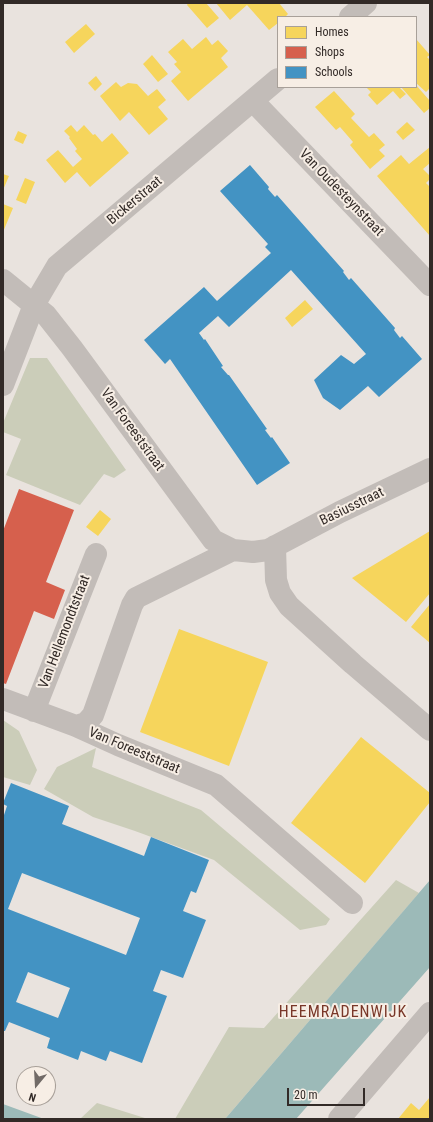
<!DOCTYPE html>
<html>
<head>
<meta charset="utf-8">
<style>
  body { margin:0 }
  #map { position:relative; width:433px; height:1122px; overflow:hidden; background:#e9e3de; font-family:"Roboto Condensed",sans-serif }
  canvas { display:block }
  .frame { position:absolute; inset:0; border:4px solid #322a27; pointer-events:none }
  .legend { position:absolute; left:277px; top:16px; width:140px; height:72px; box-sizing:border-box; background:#f7eee5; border:1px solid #a8a099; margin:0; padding:5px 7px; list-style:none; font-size:12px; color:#322a27 }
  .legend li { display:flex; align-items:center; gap:8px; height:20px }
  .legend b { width:20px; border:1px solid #a8a099 }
  .north { position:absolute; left:16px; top:1066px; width:40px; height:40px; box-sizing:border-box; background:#f7eee5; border:1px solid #a8a099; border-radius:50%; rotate:198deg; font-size:11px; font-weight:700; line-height:16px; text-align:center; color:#322a27 }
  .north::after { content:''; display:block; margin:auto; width:14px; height:18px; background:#726b67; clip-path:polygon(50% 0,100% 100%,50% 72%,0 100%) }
  .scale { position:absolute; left:287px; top:1088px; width:78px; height:18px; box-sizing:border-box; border:2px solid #322a27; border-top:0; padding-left:5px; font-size:12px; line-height:14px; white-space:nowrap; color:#322a27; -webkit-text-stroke:3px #f7eee5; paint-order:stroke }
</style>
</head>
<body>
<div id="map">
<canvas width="433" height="1122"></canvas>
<div class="frame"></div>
<ul class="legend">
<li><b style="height:11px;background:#f6d55c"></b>Homes</li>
<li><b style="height:11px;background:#d6604d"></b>Shops</li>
<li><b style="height:11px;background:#4393c3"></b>Schools</li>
</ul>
<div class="north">N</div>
<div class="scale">20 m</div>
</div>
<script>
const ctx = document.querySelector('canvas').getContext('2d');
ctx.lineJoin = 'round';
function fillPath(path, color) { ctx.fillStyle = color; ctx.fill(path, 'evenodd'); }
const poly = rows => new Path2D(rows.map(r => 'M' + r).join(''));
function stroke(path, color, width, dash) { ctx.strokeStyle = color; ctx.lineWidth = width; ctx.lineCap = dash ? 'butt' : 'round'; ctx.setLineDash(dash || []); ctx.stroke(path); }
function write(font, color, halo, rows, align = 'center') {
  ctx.font = font + ' "Roboto Condensed",sans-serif'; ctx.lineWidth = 4; ctx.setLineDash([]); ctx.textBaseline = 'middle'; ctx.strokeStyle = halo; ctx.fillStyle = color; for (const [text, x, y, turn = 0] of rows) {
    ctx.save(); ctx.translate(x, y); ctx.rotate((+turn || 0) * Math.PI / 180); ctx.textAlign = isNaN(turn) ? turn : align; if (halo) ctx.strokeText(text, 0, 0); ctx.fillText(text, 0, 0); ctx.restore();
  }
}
const green = poly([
  [30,358,47,358,126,470,114,478,104,474,80,505,6,475,21,439,3,432,3,423],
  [3,720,19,731,37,770,30,785,3,777],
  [96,748,92,767,201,810,330,919,326,925,300,930,214,860,135,831,93,817,44,789,57,767],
  [396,880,419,893,225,1119,175,1119,229,1027,264,1028],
  [97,1103,148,1119,80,1119]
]);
const water = poly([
  [430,880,430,967,296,1119,225,1119],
  [3,1104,44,1119,3,1119]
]);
const homes = poly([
  [188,3,206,3,219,18,207,28,187,5],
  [216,3,279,3,288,14,285,17,278,17,278,23,269,30,247,5,230,20],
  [86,24,95,34,74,53,65,42],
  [206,37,212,45,218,40,228,51,221,58,228,67,188,101,171,81,181,72,174,64,177,62,168,52,183,39,192,49],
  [416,39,430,55,427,57,430,60,430,88,426,92,416,83],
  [152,55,168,74,158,82,143,64],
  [96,76,102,84,95,91,88,83],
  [116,82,121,87,128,83,137,84,148,96,157,89,166,100,158,107,168,119,149,135,129,112,120,121,100,96],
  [416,85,430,101,430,108,424,113,401,87,416,87],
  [366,87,399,87,406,94,400,99,393,91,377,105,368,95,371,92],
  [334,91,355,114,351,118,369,137,374,133,385,145,379,150,385,156,370,169,350,145,353,142,340,127,336,130,315,107],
  [407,122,415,130,403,140,396,132],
  [71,125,77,132,84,125,93,135,95,134,102,142,112,133,129,153,90,187,77,172,65,183,46,160,58,150,73,167,82,159,75,151,77,149,69,138,70,137,64,131],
  [18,131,27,135,23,144,14,140],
  [430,147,430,163,423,169,430,176,430,179,426,183,430,187,430,236,377,176,401,155,409,164],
  [3,174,9,176,3,190],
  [25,178,35,182,26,204,16,200],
  [3,204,13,208,3,232],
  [305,300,313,309,292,327,285,318],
  [100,510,111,519,98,536,86,527],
  [430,531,430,593,406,622,352,578],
  [430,604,430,643,411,627],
  [179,629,268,662,229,766,140,732],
  [361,737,430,793,430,802,365,883,291,823],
  [430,1097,430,1119,398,1119,411,1103,419,1110]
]);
const shops = poly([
  [19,489,74,510,46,582,65,590,54,619,34,611,6,684,3,683,3,531]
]);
const schools = poly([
  [250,165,269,187,268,189,275,197,277,195,344,271,343,272,349,280,351,278,395,328,394,330,400,338,402,336,422,359,379,397,368,386,340,410,323,398,314,380,341,355,354,364,366,354,291,270,229,327,218,316,199,333,204,340,205,339,223,366,221,367,228,375,229,375,267,429,265,430,271,438,272,437,290,463,257,485,170,359,165,364,144,340,204,287,217,301,271,253,265,247,268,244,220,191],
  [11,783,69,806,62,824,144,856,151,837,209,860,196,893,191,891,183,911,206,920,183,978,161,970,153,991,167,996,142,1063,110,1051,106,1061,81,1051,78,1060,47,1048,50,1038,9,1022,5,1031,3,1031,3,818,7,806,3,804,3,803],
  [22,873,140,918,126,955,8,909],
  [28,972,70,988,58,1018,16,1002]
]);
const minor = poly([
  [350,17,366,3],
  [253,101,430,285],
  [3,280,46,315,72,348,213,540,233,550,253,552,268,550,340,512,430,469],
  [3,385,34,305,57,266,278,79],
  [275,546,276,580,280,593,289,606,353,664,430,730],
  [3,699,76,726,118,745,216,785,352,903],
  [34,711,96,554],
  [76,726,86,723,93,715,132,605,136,598,233,550],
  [339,1119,430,1013]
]);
const streetNames = [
  ["Van Oudesteynstraat",341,193,46],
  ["Bickerstraat",135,201,-40],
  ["Van Foreeststraat",132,430,54],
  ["Basiusstraat",352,507,-26],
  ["Van Hellemondtstraat",65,632,-69],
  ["Van Foreeststraat",134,751,23]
];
const quarterNames = [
  ["HEEMRADENWIJK",343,1013]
];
fillPath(green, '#cbcdb9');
fillPath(water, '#9cbab8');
fillPath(homes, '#f6d55c');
fillPath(shops, '#d6604d');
fillPath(schools, '#4393c3');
stroke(minor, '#c2bcb8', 22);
write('14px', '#322a27', '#f7eee5', streetNames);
ctx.letterSpacing = '1px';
write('16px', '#793728', '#f7eee5', quarterNames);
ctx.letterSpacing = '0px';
</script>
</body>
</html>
